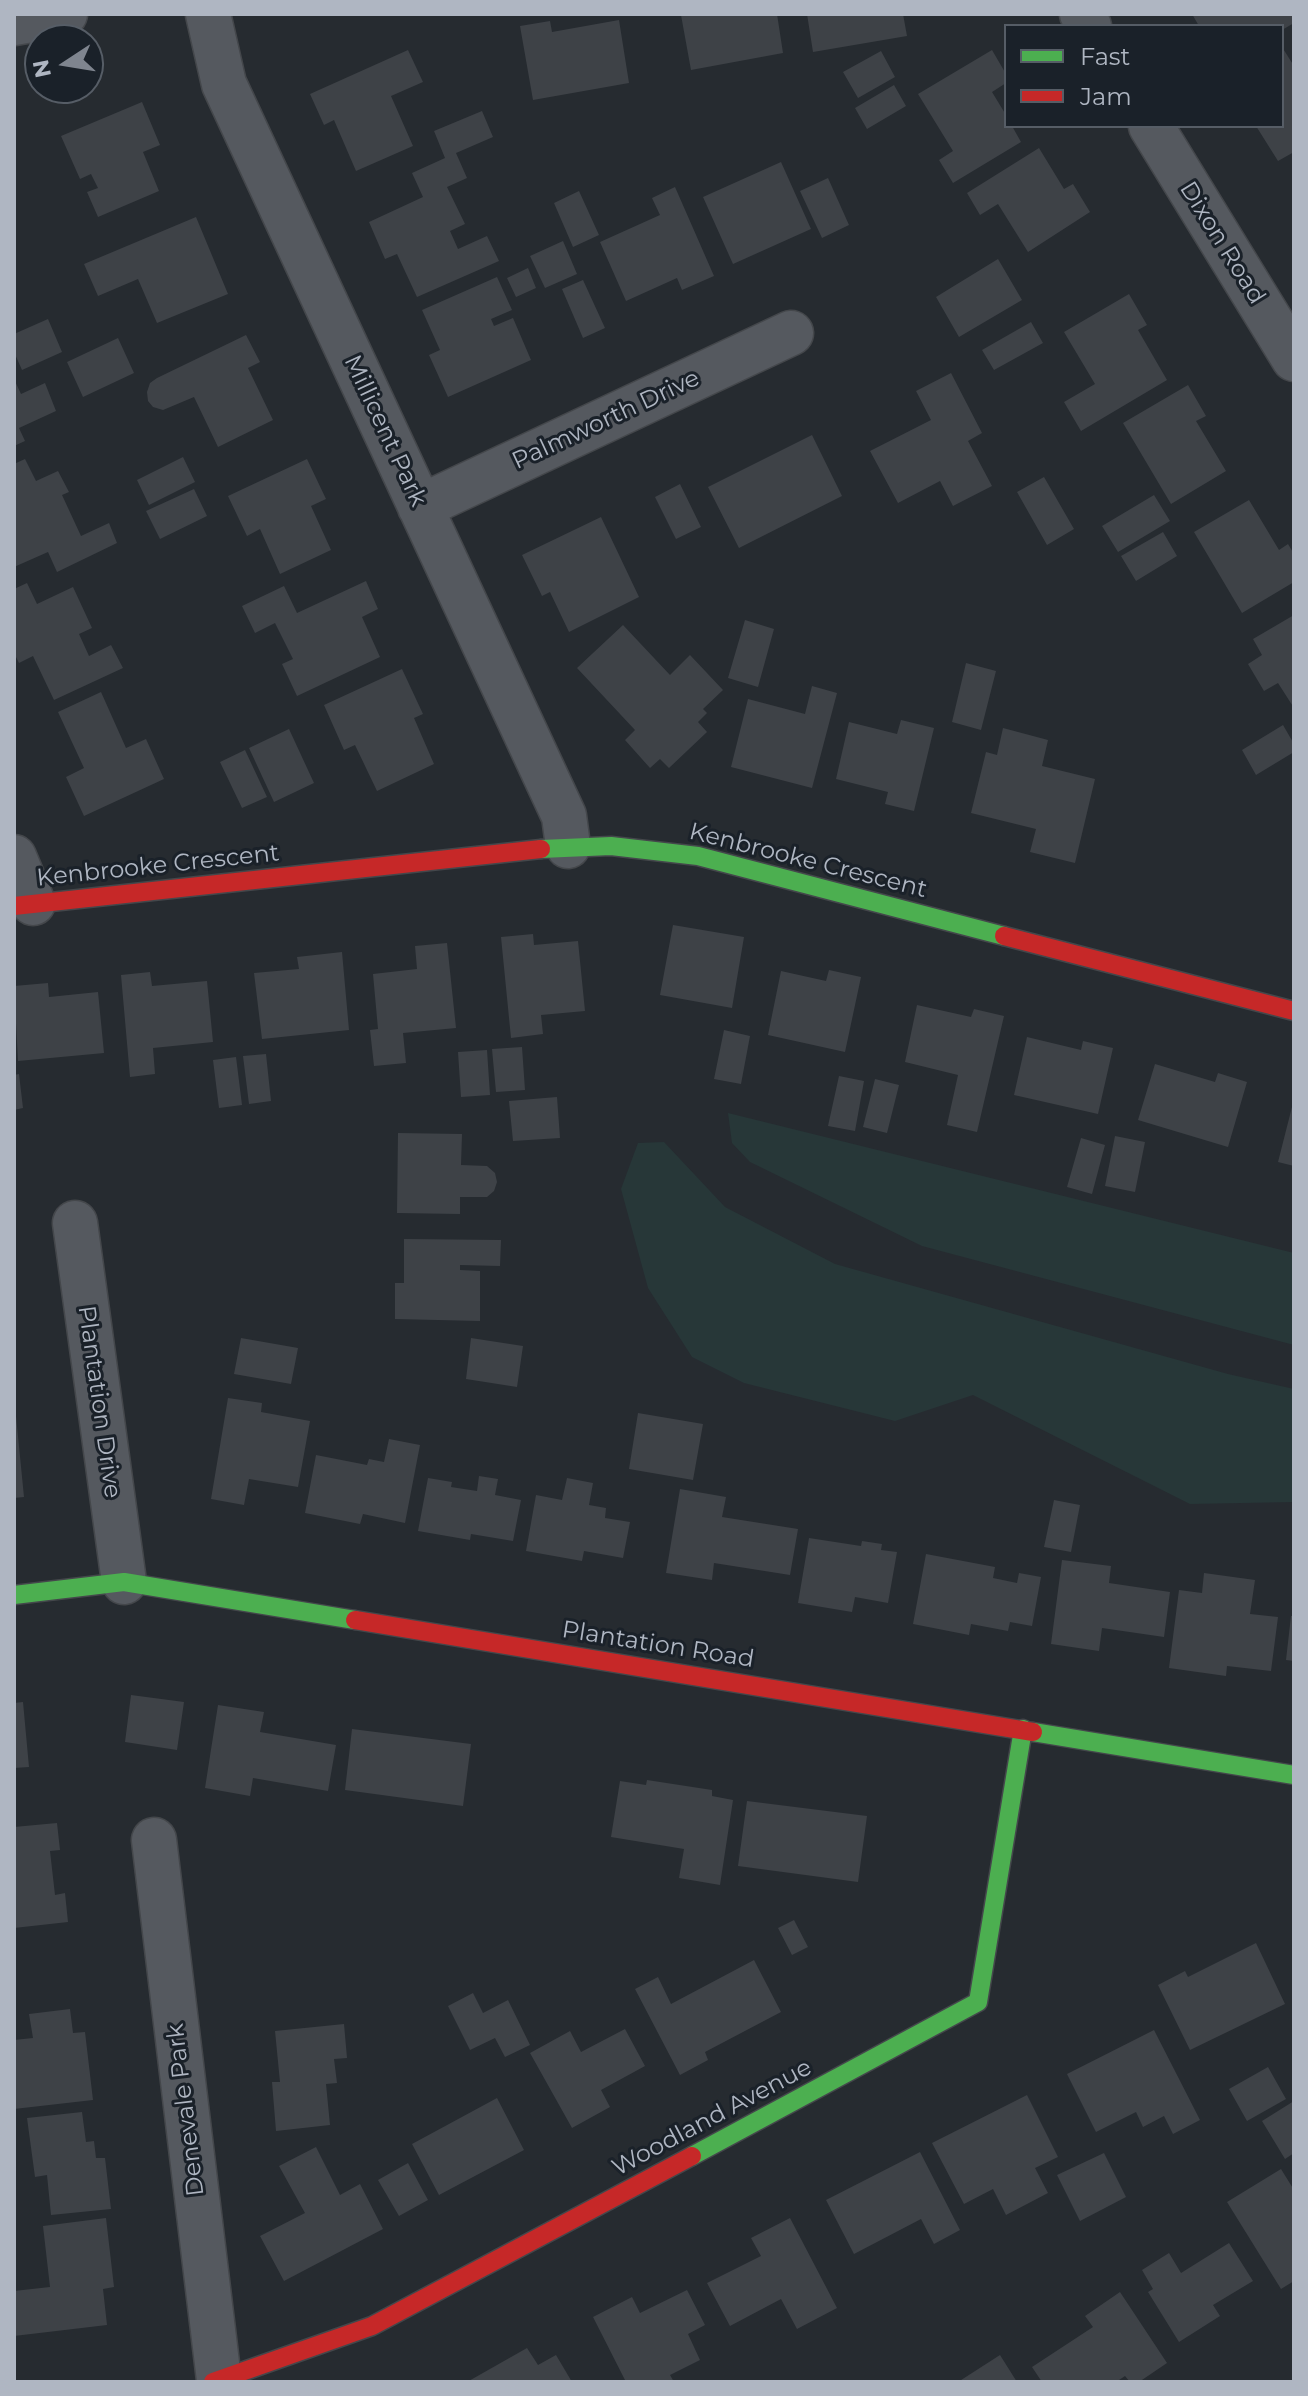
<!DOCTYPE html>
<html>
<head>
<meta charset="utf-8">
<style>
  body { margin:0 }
  #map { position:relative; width:1308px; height:2396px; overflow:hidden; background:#262b30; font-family:Montserrat,sans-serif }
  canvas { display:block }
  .frame { position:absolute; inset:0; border:16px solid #afb6c2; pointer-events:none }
  .legend { position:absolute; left:1004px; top:24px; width:280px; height:104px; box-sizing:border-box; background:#1a2129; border:2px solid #565d66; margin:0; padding:10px 14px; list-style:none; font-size:24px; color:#afb6c2 }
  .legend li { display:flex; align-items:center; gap:16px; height:40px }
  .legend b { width:40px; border:2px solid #565d66 }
  .north { position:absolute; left:24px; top:24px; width:80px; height:80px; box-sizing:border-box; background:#1a2129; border:2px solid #565d66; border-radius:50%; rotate:258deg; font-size:22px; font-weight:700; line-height:32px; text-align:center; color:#afb6c2 }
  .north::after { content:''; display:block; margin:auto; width:28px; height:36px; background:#7f858f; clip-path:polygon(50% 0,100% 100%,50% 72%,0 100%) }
</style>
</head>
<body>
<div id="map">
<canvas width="1308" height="2396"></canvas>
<div class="frame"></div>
<ul class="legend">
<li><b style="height:10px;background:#4caf50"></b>Fast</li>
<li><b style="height:10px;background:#c62828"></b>Jam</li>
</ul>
<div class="north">N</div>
</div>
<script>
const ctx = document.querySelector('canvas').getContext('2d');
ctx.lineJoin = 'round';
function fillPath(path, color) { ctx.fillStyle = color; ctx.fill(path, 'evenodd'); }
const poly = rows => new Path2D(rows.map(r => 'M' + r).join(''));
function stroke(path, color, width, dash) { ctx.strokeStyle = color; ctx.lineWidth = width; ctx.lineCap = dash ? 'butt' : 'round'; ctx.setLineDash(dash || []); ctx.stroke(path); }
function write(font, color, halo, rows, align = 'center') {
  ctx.font = font + ' Montserrat,sans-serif'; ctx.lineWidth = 6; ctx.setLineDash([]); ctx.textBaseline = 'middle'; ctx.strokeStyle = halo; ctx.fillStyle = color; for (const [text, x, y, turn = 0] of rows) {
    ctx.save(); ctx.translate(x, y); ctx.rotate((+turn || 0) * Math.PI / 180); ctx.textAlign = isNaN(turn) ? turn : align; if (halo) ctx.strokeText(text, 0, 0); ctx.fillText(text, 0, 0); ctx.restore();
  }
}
const green = poly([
  [728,1113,1294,1253,1294,1345,922,1246,750,1162,732,1143],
  [664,1142,725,1207,835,1264,1228,1374,1294,1389,1294,1502,1190,1504,973,1395,895,1421,744,1383,692,1357,648,1288,621,1189,638,1143]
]);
const building = poly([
  [777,14,783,53,691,70,681,15],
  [807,14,903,14,907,36,813,52],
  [1192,14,1293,14,1294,23,1282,30,1282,26,1199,26],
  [619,20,629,83,533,100,520,26,550,21,552,32],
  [1282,47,1294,66,1294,152,1278,161,1256,126,1282,126],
  [408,50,423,82,391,96,413,146,356,171,334,120,324,125,310,94],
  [992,50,1006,74,1006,83,992,92,1006,115,1006,126,1012,126,1021,142,953,183,939,160,953,151,918,94],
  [881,51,895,77,858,98,843,72],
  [894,85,906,106,867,129,855,108],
  [142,102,160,145,143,152,159,191,98,217,87,192,98,188,91,174,80,179,61,136],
  [482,111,493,137,456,153,467,178,447,187,465,224,450,231,458,249,487,236,499,261,417,297,397,254,385,259,369,222,423,197,412,173,445,158,434,131],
  [1039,148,1064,189,1073,184,1090,212,1028,252,998,204,980,215,967,193],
  [781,162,811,229,733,264,703,197],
  [828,178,849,225,822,238,800,191],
  [675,187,714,276,682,290,677,278,626,301,600,242,660,215,652,198],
  [579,191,599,235,573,247,554,203],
  [196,217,228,294,157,323,138,279,98,296,84,264],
  [563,241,577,274,545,288,530,256],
  [998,259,1022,300,959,337,936,297],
  [528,268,536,288,516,297,507,278],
  [497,277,512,310,491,319,494,326,513,318,531,360,448,397,429,355,440,350,422,310],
  [583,280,605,328,583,338,562,289],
  [1129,294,1147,325,1138,330,1167,380,1081,431,1064,402,1095,384,1064,332],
  [48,319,62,352,22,370,14,352,14,334],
  [1031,322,1043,343,994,370,982,350],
  [246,335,260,362,248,368,273,420,218,447,194,397,163,410,153,407,148,401,147,392,150,383,157,378],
  [118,338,134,373,83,397,67,362],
  [951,373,982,433,968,441,992,486,953,506,940,481,898,503,870,451,931,420,916,391],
  [14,379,21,394,45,383,56,411,19,428,25,441,14,446],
  [1188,385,1206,416,1196,421,1226,471,1171,504,1123,423],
  [812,435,842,496,739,548,708,487],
  [183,457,195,482,149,505,137,480],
  [25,459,36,481,58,471,69,492,62,495,81,536,109,523,117,543,57,572,48,552,14,567,14,464],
  [307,459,326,499,311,506,331,550,280,574,260,529,247,536,228,496],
  [1044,477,1074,529,1047,545,1017,492],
  [680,484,701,527,676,539,655,497],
  [194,489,207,516,160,539,146,511],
  [1154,495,1170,521,1118,552,1102,526],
  [1249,500,1279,550,1288,544,1294,554,1294,582,1242,613,1194,532],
  [601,517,639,597,569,632,550,592,542,596,522,555],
  [1163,532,1177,556,1136,581,1121,556],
  [366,581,378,609,362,617,380,657,297,696,282,664,293,659,275,623,255,633,242,606,284,586,297,613],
  [27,583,37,604,73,587,92,628,79,634,89,656,111,645,123,668,54,700,33,656,19,663,14,653,14,589],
  [1294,615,1294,708,1278,683,1264,691,1248,664,1262,655,1253,639],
  [745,620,774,629,758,687,728,678],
  [623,625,670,675,690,655,723,690,703,709,707,713,698,722,707,732,669,768,660,759,650,768,625,740,635,730,577,668],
  [966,663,996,671,981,730,952,722],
  [402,669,423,714,414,718,434,764,377,791,355,745,344,750,324,705],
  [812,686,837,693,812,788,731,767,748,699,805,714],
  [101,692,126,748,146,739,164,779,84,816,66,777,84,768,58,712],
  [901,720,934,728,914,811,885,804,888,792,836,779,849,722,897,734],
  [1283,725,1294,744,1294,752,1256,775,1242,750],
  [1003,728,1048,740,1042,766,1095,779,1075,863,1030,852,1036,829,971,813,986,752,997,755],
  [289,729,314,783,274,802,249,748],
  [245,750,267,797,242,808,220,762],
  [673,925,744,937,732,1008,660,995],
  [533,934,534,945,578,941,585,1011,541,1015,543,1034,511,1038,501,937],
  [447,943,456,1028,403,1033,406,1063,374,1066,370,1030,378,1029,373,974,417,969,415,946],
  [342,952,349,1030,262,1039,254,973,299,969,297,957],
  [829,970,861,977,845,1052,768,1035,781,971,826,981],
  [150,972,152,986,207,981,213,1042,153,1048,155,1074,130,1077,121,975],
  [48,983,49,997,98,992,104,1053,18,1061,14,986],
  [917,1005,971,1017,974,1009,1004,1016,977,1132,947,1125,958,1075,905,1062],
  [724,1030,750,1036,741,1084,714,1079],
  [1027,1037,1081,1050,1083,1041,1113,1048,1098,1114,1014,1095],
  [522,1047,525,1090,496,1092,492,1049],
  [487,1050,490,1095,461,1097,458,1052],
  [266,1054,271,1101,249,1104,243,1056],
  [236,1057,242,1105,219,1108,213,1060],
  [1155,1064,1215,1082,1218,1073,1247,1082,1228,1147,1138,1120],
  [19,1074,23,1108,14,1110,14,1075],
  [839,1076,864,1081,855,1131,828,1126],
  [875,1079,899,1085,887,1133,863,1127],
  [557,1097,560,1138,513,1141,509,1101],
  [1293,1103,1294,1103,1294,1166,1278,1162],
  [398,1133,462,1134,461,1165,487,1166,495,1173,497,1182,494,1191,487,1197,460,1197,460,1214,397,1213],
  [1115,1136,1145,1142,1135,1192,1105,1186],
  [1081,1138,1105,1145,1092,1194,1067,1187],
  [404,1239,501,1240,500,1266,460,1265,460,1270,480,1271,480,1321,395,1319,395,1283,404,1283],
  [241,1338,298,1348,291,1384,234,1374],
  [471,1338,523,1346,517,1387,466,1379],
  [228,1398,262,1403,261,1412,310,1421,298,1487,249,1479,244,1505,211,1499],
  [638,1413,703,1424,693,1480,629,1469],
  [14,1416,16,1416,24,1497,14,1498],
  [389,1439,420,1445,405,1523,363,1514,360,1524,305,1513,316,1455,367,1465,369,1459,384,1462],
  [479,1476,498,1479,495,1495,521,1500,513,1541,471,1534,470,1540,418,1531,428,1478,452,1482,451,1487,477,1491],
  [567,1478,593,1483,589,1505,606,1508,605,1518,630,1522,623,1558,584,1551,582,1561,526,1551,536,1495,562,1500],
  [680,1489,726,1497,722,1517,798,1529,790,1575,714,1563,712,1580,666,1573],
  [1054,1500,1080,1505,1071,1552,1044,1547],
  [809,1538,861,1546,862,1541,882,1544,881,1550,897,1552,888,1603,855,1597,852,1612,798,1603],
  [926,1554,995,1567,993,1578,1017,1583,1019,1573,1041,1577,1032,1626,1010,1622,1008,1631,971,1624,969,1635,913,1624],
  [1062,1560,1111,1566,1109,1583,1170,1592,1164,1637,1102,1628,1099,1651,1051,1644],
  [1204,1573,1255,1580,1250,1614,1278,1617,1271,1671,1227,1666,1226,1676,1169,1668,1179,1590,1202,1593],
  [1291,1616,1294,1616,1294,1661,1286,1660],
  [131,1695,184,1702,177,1750,125,1742],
  [23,1702,29,1767,14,1768,14,1703],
  [218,1705,264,1712,260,1732,336,1745,328,1791,253,1778,250,1796,205,1788],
  [352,1729,471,1744,463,1806,345,1790],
  [647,1780,712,1790,712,1796,733,1800,720,1885,679,1878,684,1849,611,1837,620,1781,646,1785],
  [747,1801,867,1816,858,1882,738,1866],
  [57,1823,60,1850,50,1851,55,1895,65,1893,68,1922,14,1928,14,1827],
  [794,1920,808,1947,792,1955,778,1928],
  [1256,1943,1285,2004,1190,2050,1158,1985,1185,1971,1188,1977],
  [754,1960,781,2012,705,2052,708,2060,680,2075,635,1989,658,1977,671,2004],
  [473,1993,483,2013,508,2000,530,2045,505,2057,495,2038,470,2050,448,2006],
  [70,2009,73,2033,85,2032,93,2100,14,2109,14,2040,33,2038,29,2014],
  [344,2024,347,2058,334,2059,337,2083,326,2084,330,2125,276,2131,272,2082,280,2082,275,2031],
  [625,2029,645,2066,601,2090,610,2107,572,2128,530,2053,570,2031,581,2052],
  [1154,2030,1200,2120,1173,2134,1164,2116,1143,2127,1136,2112,1096,2132,1067,2074],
  [1268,2067,1286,2099,1247,2121,1229,2089],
  [1027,2095,1058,2157,1035,2168,1048,2193,1006,2215,993,2189,964,2204,932,2143],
  [497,2098,524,2150,439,2195,412,2144],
  [1294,2101,1294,2153,1285,2159,1262,2121],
  [82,2112,86,2142,94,2141,96,2158,105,2158,111,2209,51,2215,47,2175,35,2177,27,2118],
  [316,2147,340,2195,360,2184,383,2229,284,2281,260,2236,305,2213,279,2166],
  [920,2152,960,2230,934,2244,921,2219,854,2254,826,2200],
  [1104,2153,1126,2197,1080,2221,1057,2175],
  [408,2163,428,2200,399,2216,378,2180],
  [1281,2169,1294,2190,1294,2281,1281,2289,1227,2202],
  [106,2218,114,2287,103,2289,107,2325,14,2336,14,2291,50,2287,43,2226],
  [790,2218,837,2308,797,2329,781,2299,730,2326,707,2283,761,2256,751,2238],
  [1229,2243,1253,2281,1213,2305,1220,2316,1179,2342,1148,2292,1153,2289,1142,2270,1169,2253,1181,2273],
  [687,2290,705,2325,688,2334,700,2360,670,2375,674,2382,626,2382,593,2317,632,2297,640,2313],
  [1120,2292,1167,2363,1139,2382,1130,2382,1125,2376,1116,2382,1042,2382,1032,2367,1093,2327,1085,2316],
  [527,2348,538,2365,556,2355,572,2382,467,2382],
  [1000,2355,1017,2382,958,2382]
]);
const street = poly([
  [208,14,224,84,564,816,568,846],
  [1082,14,1089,26],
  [14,23,65,14],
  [1151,126,1294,359],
  [420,507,791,333],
  [14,857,33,903],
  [75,1223,124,1582],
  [154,1840,219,2380]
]);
const fast = poly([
  [541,849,611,846,698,856,1004,936],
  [14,1595,124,1582,355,1620],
  [1033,1732,1294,1775],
  [692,2156,978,2002,1023,1729]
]);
const jam = poly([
  [14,906,541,849],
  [1004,936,1294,1011],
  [355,1620,1033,1732],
  [213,2382,372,2326,692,2156]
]);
const streetNames = [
  ["Dixon Road",1222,243,58],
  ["Palmworth Drive",606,420,-25],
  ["Millicent Park",385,431,65],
  ["Kenbrooke Crescent",808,861,14],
  ["Kenbrooke Crescent",158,866,-6],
  ["Plantation Drive",99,1402,82],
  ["Plantation Road",658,1645,9],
  ["Denevale Park",186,2110,-97],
  ["Woodland Avenue",712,2118,-28]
];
fillPath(green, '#273738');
fillPath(building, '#3e4247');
stroke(street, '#44474b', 47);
stroke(fast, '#44474b', 21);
stroke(jam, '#44474b', 21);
stroke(street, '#55595f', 44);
stroke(fast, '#4caf50', 18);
stroke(jam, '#c62828', 18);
write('24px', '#afb6c2', '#1a2129', streetNames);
</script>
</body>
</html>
